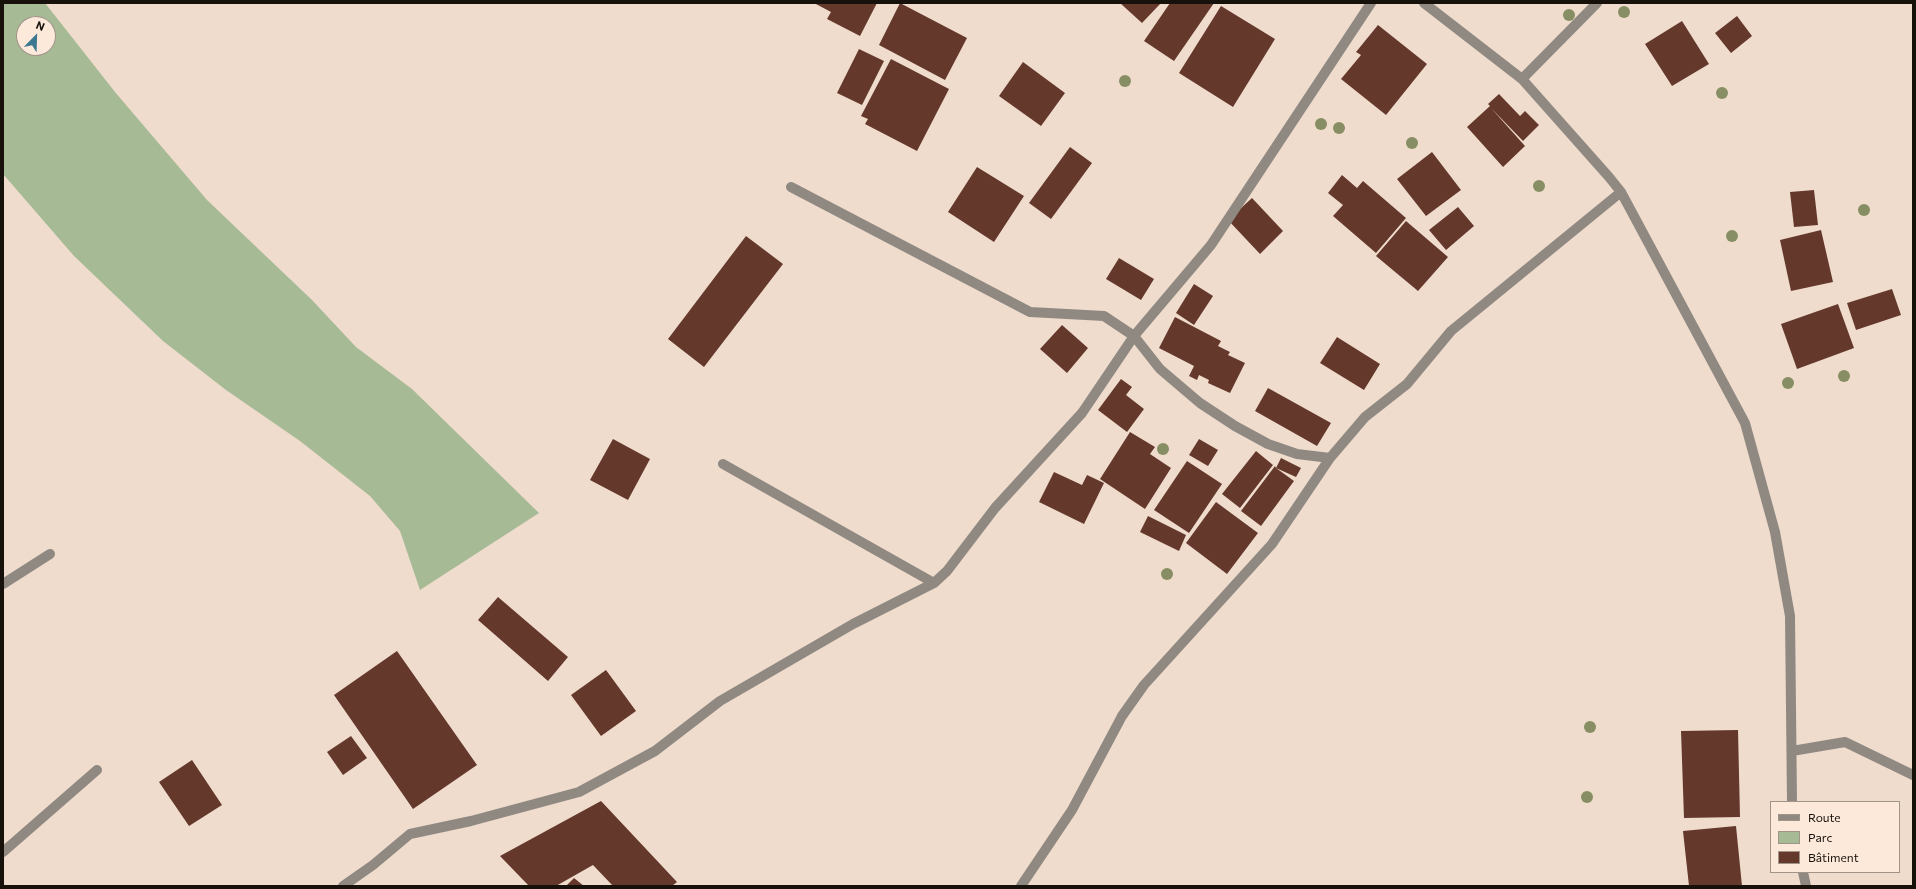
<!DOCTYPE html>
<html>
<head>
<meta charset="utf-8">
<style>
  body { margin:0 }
  #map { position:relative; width:1916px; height:889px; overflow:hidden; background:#efdccd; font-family:Commissioner,sans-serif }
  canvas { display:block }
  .frame { position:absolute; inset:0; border:4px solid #17110c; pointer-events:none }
  .legend { position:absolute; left:1770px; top:801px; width:130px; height:72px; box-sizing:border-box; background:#fce9da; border:1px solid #a09388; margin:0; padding:5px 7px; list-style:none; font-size:12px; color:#17110c }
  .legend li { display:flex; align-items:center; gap:8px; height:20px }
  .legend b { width:20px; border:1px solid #a09388 }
  .north { position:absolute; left:16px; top:16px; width:40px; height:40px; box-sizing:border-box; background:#fce9da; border:1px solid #a09388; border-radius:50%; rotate:23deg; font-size:11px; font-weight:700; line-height:16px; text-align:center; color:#17110c }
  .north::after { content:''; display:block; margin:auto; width:14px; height:18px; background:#3e7790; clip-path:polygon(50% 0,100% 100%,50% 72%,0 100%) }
</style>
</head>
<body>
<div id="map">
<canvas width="1916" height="889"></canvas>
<div class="frame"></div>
<ul class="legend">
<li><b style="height:5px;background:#908982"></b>Route</li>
<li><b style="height:11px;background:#a7ba96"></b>Parc</li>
<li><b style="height:11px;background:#65382c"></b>Bâtiment</li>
</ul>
<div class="north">N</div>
</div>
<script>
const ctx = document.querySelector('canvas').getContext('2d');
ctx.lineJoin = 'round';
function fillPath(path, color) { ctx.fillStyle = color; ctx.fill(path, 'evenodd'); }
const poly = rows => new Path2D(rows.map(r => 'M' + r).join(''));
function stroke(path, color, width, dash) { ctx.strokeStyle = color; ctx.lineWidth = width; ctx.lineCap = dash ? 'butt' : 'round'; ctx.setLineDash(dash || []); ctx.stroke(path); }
const green = poly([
  [3,3,45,3,115,92,207,200,312,300,356,347,412,389,539,513,420,590,400,531,370,496,300,441,226,390,163,341,74,256,3,174],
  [24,24,48,24,48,48,24,48]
]);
const building = poly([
  [814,3,877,3,860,36,827,19,831,12],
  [900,3,967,38,945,80,879,45],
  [1120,3,1161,3,1142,23],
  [1170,3,1214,3,1174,61,1144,41],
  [1221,6,1275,39,1233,107,1179,73],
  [1737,16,1752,36,1731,53,1715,33],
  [1682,21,1709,64,1672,86,1645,44],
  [1378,25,1427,64,1386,115,1341,79,1361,55,1356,52],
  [859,49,884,61,862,105,837,93],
  [891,59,949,89,917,151,865,124,868,119,861,116],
  [1023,62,1065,93,1041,126,999,96],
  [1499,94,1520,116,1525,111,1539,125,1523,141,1491,108,1525,146,1503,167,1467,127,1490,106,1488,104],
  [1070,147,1092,163,1051,219,1029,203],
  [1432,152,1461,190,1426,216,1397,179],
  [977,167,1024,196,994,242,948,212],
  [1342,175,1357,188,1363,181,1406,218,1376,253,1333,216,1343,205,1328,193],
  [1814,190,1818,225,1794,227,1790,192],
  [1252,198,1283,231,1260,254,1228,220],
  [1458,207,1474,226,1446,250,1429,230],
  [1406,221,1448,257,1418,291,1376,256],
  [1821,230,1833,282,1791,291,1780,240],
  [746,236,783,264,704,367,668,339],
  [1119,258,1154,279,1141,300,1106,279],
  [1194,284,1213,296,1194,325,1176,313],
  [1892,289,1901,315,1856,330,1847,303],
  [1838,304,1854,348,1797,369,1781,324],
  [1175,317,1221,341,1218,346,1230,352,1228,355,1245,363,1230,393,1208,383,1209,380,1199,375,1197,380,1189,376,1194,366,1159,348],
  [1062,325,1088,348,1067,373,1040,349],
  [1337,337,1380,364,1364,390,1320,363],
  [1121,379,1132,387,1126,395,1144,409,1127,432,1098,410],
  [1268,388,1331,423,1317,446,1255,411],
  [1130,432,1155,447,1150,454,1171,468,1145,509,1100,479],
  [613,439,650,459,628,500,590,480],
  [1199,439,1218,450,1208,466,1189,455],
  [1256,451,1273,465,1240,508,1222,494],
  [1281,458,1301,468,1296,477,1276,468,1294,481,1261,526,1241,511,1275,466,1276,468],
  [1187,461,1222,484,1189,533,1154,510],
  [1054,472,1082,485,1087,475,1104,483,1084,524,1039,502],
  [1216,502,1258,533,1227,574,1186,543],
  [1148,516,1186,535,1179,551,1140,532],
  [498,597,568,657,548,681,478,620],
  [397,651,477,765,413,809,334,695],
  [606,670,636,711,601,736,571,695],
  [1738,730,1740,817,1684,818,1681,731],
  [351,736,367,758,343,775,327,752],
  [192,760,222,805,189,826,159,782],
  [601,801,677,882,672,886,613,886,593,865,556,886,529,886,500,856],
  [1736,826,1742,886,1689,886,1683,831],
  [574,878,584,886,566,886]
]);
const street = poly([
  [1424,3,1522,79,1609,177,1621,192,1745,423,1775,532,1790,616,1792,802],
  [1522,79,1597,3],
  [791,187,1030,312,1104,316,1134,336,1160,369,1200,403,1235,426,1268,444,1297,454,1330,458],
  [723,464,934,583],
  [3,584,50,554],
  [1792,751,1845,742,1913,775],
  [3,852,97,770],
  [1803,872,1806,886],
  [343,886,373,865,410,834,471,821,579,792,655,751,720,701,853,624,934,583,947,571,995,508,1082,413,1134,336,1211,245,1371,3],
  [1021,886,1072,810,1122,716,1144,685,1272,544,1330,458,1365,417,1407,384,1451,331,1621,192]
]);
const trees = [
  [1624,12],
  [1569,15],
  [1125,81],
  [1722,93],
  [1321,124],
  [1339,128],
  [1412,143],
  [1539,186],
  [1864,210],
  [1732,236],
  [1844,376],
  [1788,383],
  [1163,449],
  [1167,574],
  [1590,727],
  [1587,797]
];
fillPath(green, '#a7ba96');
fillPath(building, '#65382c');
stroke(street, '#908982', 10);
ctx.fillStyle = '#888e63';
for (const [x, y] of trees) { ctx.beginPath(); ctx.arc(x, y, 6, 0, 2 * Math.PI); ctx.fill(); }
</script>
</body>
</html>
